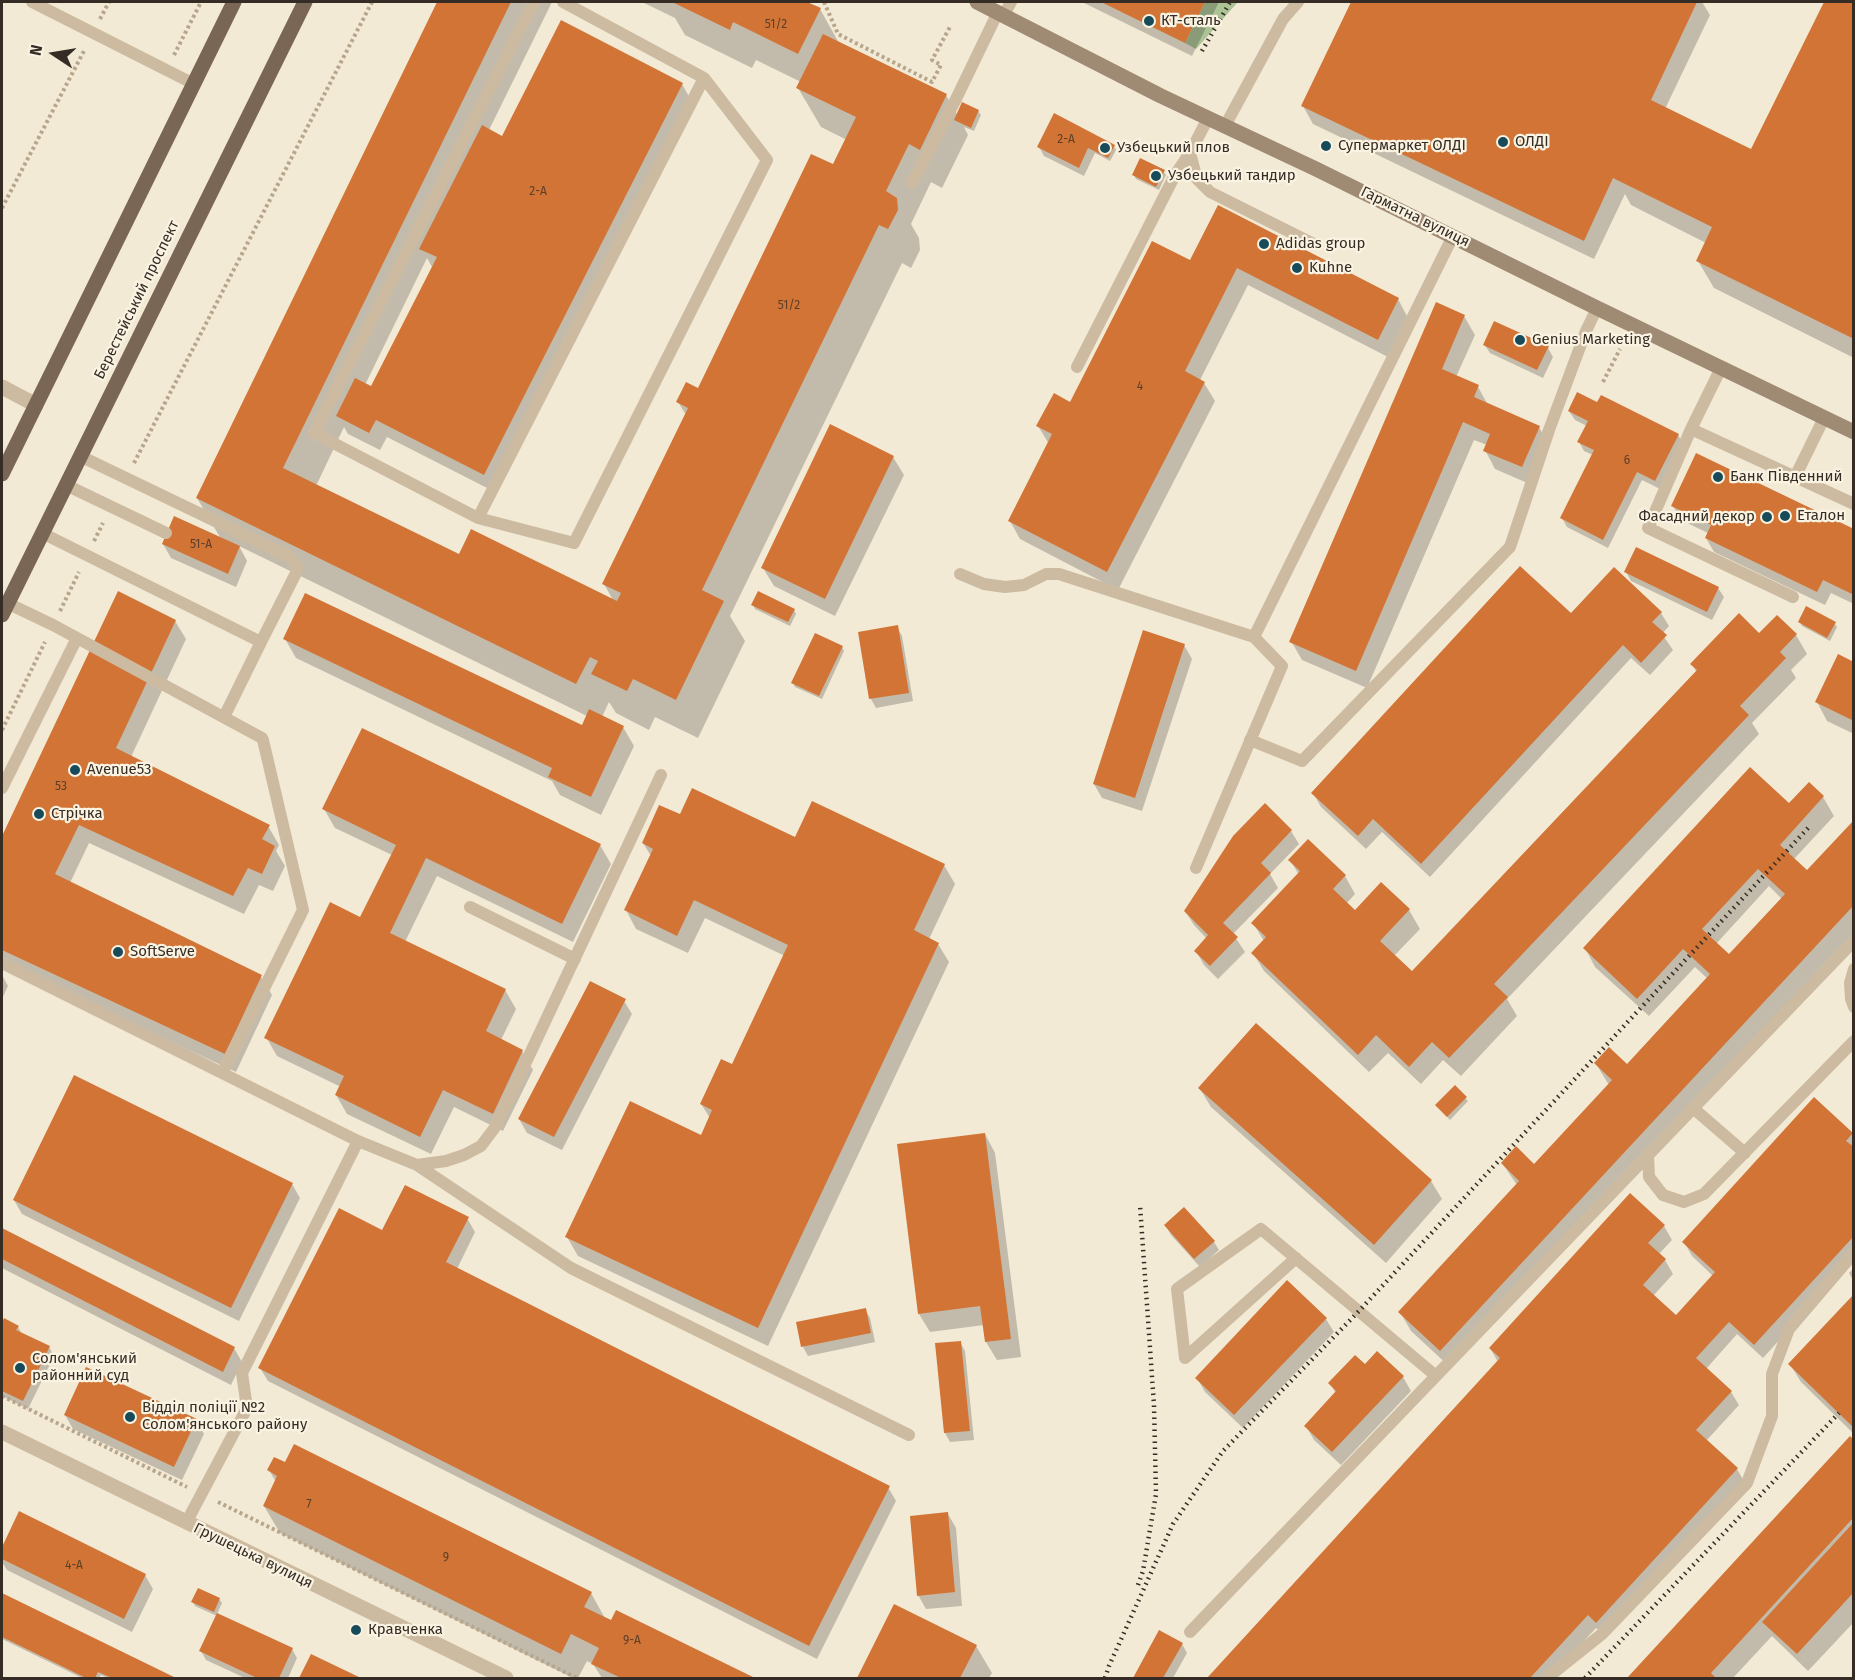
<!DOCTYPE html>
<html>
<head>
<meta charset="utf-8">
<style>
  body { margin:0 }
  #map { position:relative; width:1855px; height:1680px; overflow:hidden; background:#f3ead6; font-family:"Fira Sans",sans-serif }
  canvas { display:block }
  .frame { position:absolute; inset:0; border:3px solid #352d25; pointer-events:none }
  .north { position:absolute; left:24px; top:24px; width:60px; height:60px; -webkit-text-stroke:4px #faf3e2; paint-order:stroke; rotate:282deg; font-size:16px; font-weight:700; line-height:24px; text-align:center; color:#352d25 }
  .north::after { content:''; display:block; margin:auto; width:21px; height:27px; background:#352d25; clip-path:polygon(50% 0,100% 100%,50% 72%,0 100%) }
</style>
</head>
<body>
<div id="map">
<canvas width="1855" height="1680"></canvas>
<div class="frame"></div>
<div class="north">N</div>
</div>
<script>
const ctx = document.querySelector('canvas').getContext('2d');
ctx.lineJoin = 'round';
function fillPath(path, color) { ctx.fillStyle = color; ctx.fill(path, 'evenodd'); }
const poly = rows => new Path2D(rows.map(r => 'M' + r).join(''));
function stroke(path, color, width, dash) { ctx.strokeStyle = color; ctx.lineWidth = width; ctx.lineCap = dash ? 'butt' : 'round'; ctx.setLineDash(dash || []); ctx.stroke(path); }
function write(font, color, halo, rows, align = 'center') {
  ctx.font = font + ' "Fira Sans",sans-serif'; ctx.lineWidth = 4.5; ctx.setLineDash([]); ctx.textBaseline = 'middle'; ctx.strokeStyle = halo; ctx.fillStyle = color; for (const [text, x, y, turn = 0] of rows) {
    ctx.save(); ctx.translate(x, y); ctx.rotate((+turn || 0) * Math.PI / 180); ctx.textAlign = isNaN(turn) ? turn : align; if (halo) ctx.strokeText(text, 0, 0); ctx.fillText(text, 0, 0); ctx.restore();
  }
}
const green = poly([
  [1205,2,1238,2,1196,49,1185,43]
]);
const shadow = poly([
  [439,2,552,2,489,130,503,138,682,84,692,102,495,492,387,437,380,450,348,434,344,427,316,486,460,556,613,600,604,584,686,415,678,402,699,390,834,166,847,140,821,127,798,88,801,82,756,60,752,68,685,35,675,18,642,2,804,2,820,9,839,43,946,95,958,116,978,111,981,115,974,131,964,127,968,135,942,188,931,182,911,224,919,238,920,250,911,268,902,263,730,616,745,641,698,738,655,717,649,730,616,713,609,702,602,717,623,727,634,746,601,815,560,795,552,781,296,658,285,639,582,727,587,716,239,546,247,561,236,587,171,558,163,544,221,539,197,498],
  [427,258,432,267,372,388,365,385],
  [1082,2,1219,2,1192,56],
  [1352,2,1702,2,1710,15,1665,109,1752,151,1826,2,1854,2,1854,358,1714,288,1698,261,1706,243,1631,205,1625,194,1594,259,1313,124,1303,106],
  [1114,146,1116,150,1110,161,1095,153,1084,176,1044,156,1039,147],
  [1164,172,1166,175,1159,190,1136,179,1134,175],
  [1218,207,1398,299,1408,318,1388,357,1248,285,1200,380,1204,383,1215,401,1118,590,1020,539,1010,521,1049,444,1038,426,1071,404,1190,262],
  [1464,316,1475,335,1456,377,1478,387,1488,405,1539,427,1549,446,1532,485,1495,469,1485,450,1487,445,1474,440,1367,688,1302,660,1291,641],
  [1484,344,1548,348,1553,357,1543,378,1490,353],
  [1569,411,1678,435,1683,444,1660,489,1642,480,1608,548,1567,527,1562,518,1593,455,1584,451,1579,442,1587,426,1575,420],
  [893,457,904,475,835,616,774,586,763,568],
  [1673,506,1854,531,1854,604,1831,593,1825,605,1714,552,1706,538,1708,533,1681,520],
  [1626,572,1718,588,1724,597,1712,620,1631,581],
  [119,593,175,621,186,639,131,757,268,826,279,845,276,851,285,866,273,891,259,885,244,914,89,843,70,883,261,977,272,995,236,1072,2,963,2,839],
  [753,605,794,610,796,614,790,626,755,609],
  [1661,613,1669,626,1662,634,1673,650,1650,675,1631,658,1430,877,1382,832,1366,849,1321,807,1313,793,1572,615],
  [1800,622,1834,623,1837,627,1830,641,1802,626],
  [897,627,902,636,913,701,876,708,871,699],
  [1759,635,1796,635,1807,654,1791,670,1796,678,1752,723,1759,734,1507,999,1517,1016,1461,1076,1443,1060,1421,1084,1388,1053,1369,1072,1264,971,1253,953,1264,941,1253,923,1299,875,1290,860,1345,876,1355,894,1346,904,1355,912,1381,884,1409,910,1420,929,1394,956,1412,973,1697,673,1692,664],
  [1184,645,1192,659,1142,811,1102,798,1094,784],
  [842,647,844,651,822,699,795,687,793,683],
  [1854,663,1854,734,1827,721,1817,702],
  [1809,784,1823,797,1834,816,1794,859,1807,872,1854,822,1854,934,1451,1368,1411,1331,1400,1312,1517,1185,1502,1163,1535,1166,1609,1085,1596,1064,1627,1066,1708,979,1695,967,1649,1016,1595,967,1585,948,1789,806],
  [1769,886,1782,899,1729,956,1716,944],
  [324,809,600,845,611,864,573,942,437,876,405,942,505,990,516,1009,501,1040,522,1051,533,1070,503,1131,454,1107,431,1154,347,1114,336,1095,341,1087,277,1056,266,1037,361,919,392,855,335,828],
  [680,816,944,865,955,884,929,939,938,944,949,962,768,1346,578,1256,567,1237,701,1137,710,1118,701,1104,733,1066,785,956,705,918,688,953,636,929,626,910,651,856,643,843],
  [1291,831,1299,844,1270,874,1278,888,1233,934,1245,952,1218,979,1204,965,1196,951,1207,939,1194,925,1185,911],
  [2,975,8,986,2,999],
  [624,1001,632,1014,562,1150,527,1133,519,1119],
  [1200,1089,1431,1181,1442,1199,1386,1263,1211,1107],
  [1465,1098,1468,1101,1450,1120,1437,1106],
  [985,1134,995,1153,1021,1357,997,1360,986,1342,984,1325,930,1332,919,1314,898,1145],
  [1852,1134,1854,1258,1763,1358,1737,1334,1706,1369,1731,1392,1739,1405,1706,1441,1737,1469,1745,1483,1605,1636,1596,1628,1550,1678,1209,1678,1498,1362,1490,1348,1664,1226,1672,1240,1658,1255,1665,1260,1673,1274,1653,1296,1676,1317,1713,1276,1692,1256,1684,1242],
  [292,1184,300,1198,239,1321,22,1214,14,1200],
  [467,1218,475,1232,457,1269,888,1487,896,1501,817,1659,268,1381,260,1368,383,1232],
  [1166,1226,1214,1242,1219,1250,1200,1267,1171,1235],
  [2,1229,234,1348,242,1362,231,1385,2,1268],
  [1854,1268,1854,1282,1849,1273],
  [1854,1296,1854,1434,1801,1382,1790,1364],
  [865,1309,870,1318,875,1342,808,1356,803,1347],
  [1326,1319,1334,1332,1243,1428,1205,1392,1197,1378],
  [2,1324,18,1327,22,1334,49,1347,54,1356,28,1409,2,1396],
  [960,1342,965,1351,974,1440,950,1442,945,1433,936,1344],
  [1403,1377,1411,1391,1341,1465,1314,1440,1306,1426,1336,1394,1330,1383],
  [65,1415,196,1420,204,1434,182,1480,73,1429],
  [1850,1438,1854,1442,1854,1622,1808,1671,1772,1636,1733,1678,1629,1678],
  [269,1470,591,1593,606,1620,611,1622,617,1612,751,1678,602,1678,593,1664,587,1661,578,1678,573,1678,280,1533,264,1506,276,1482],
  [20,1513,145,1575,153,1589,132,1632,7,1570,2,1562,2,1551],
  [948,1514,956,1528,962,1606,926,1609,918,1595],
  [2,1595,172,1678,108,1678,101,1675,99,1678,82,1678,2,1639],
  [219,1599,222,1603,217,1614,292,1649,297,1658,288,1678,245,1678,206,1660,201,1651,217,1616,195,1606,193,1602],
  [895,1606,976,1646,992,1673,989,1678,859,1678],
  [1160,1632,1182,1644,1187,1653,1173,1678,1135,1678],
  [312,1656,358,1678,301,1678]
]);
const building = poly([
  [437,2,511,2,283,468,459,554,471,529,617,601,621,593,602,584,688,408,676,402,686,382,698,388,811,154,833,164,856,117,796,88,823,34,947,94,920,150,909,144,886,191,897,198,898,210,888,229,879,225,702,590,724,601,676,700,633,679,627,691,591,674,598,661,590,657,576,684,196,498],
  [672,2,807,2,821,8,798,54,733,22,730,30],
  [1101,2,1205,2,1185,43],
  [1351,2,1697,2,1651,100,1751,149,1824,2,1854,2,1854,339,1696,261,1712,227,1613,178,1584,241,1301,106],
  [561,20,683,83,484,475,376,420,369,433,336,416,355,378,371,386,437,257,419,249,482,125,502,136],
  [962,102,979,110,971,128,954,120],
  [1054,113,1115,145,1108,158,1088,148,1079,168,1037,147],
  [1140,158,1165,170,1156,187,1132,175],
  [1218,205,1399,298,1378,340,1237,268,1185,371,1205,382,1107,572,1008,521,1052,434,1036,426,1054,393,1070,402,1152,241,1190,260],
  [1436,302,1465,315,1442,369,1479,385,1474,397,1540,426,1522,467,1483,451,1490,434,1463,422,1356,671,1289,642],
  [1494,321,1549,346,1537,370,1483,345],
  [1577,392,1597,402,1601,395,1679,434,1655,481,1637,472,1603,540,1560,518,1594,450,1577,442,1588,421,1568,411],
  [830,424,894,456,825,599,761,568],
  [1696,453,1854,529,1854,595,1823,580,1817,592,1705,538,1711,525,1671,506],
  [174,516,240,546,228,574,162,544],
  [1636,547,1719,587,1707,612,1624,572],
  [1520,566,1571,613,1614,567,1662,612,1652,622,1667,635,1641,663,1623,645,1421,864,1373,819,1358,836,1311,793],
  [118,591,176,620,116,748,270,825,262,839,275,846,262,874,248,868,233,896,79,825,55,874,262,975,225,1054,2,950,2,836],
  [758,591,795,609,788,622,751,605],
  [305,593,582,725,589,709,624,726,591,797,548,777,552,768,283,639],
  [1806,606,1836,622,1827,638,1798,622],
  [1739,613,1759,633,1777,615,1797,634,1780,652,1786,658,1740,706,1749,715,1494,984,1508,997,1449,1058,1432,1042,1409,1067,1376,1035,1358,1055,1251,953,1266,937,1251,923,1300,871,1288,860,1308,839,1346,875,1333,889,1355,910,1381,882,1410,909,1380,941,1412,971,1697,670,1690,664],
  [898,625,909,693,869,699,858,632],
  [1143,630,1185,644,1135,798,1093,784],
  [815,633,843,646,819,696,791,683],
  [1838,654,1854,662,1854,721,1815,702],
  [362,728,601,844,562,924,426,858,390,933,506,989,486,1031,523,1050,493,1114,443,1090,420,1137,335,1095,344,1076,264,1038,330,902,360,917,396,845,322,809],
  [1750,767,1789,803,1809,782,1824,796,1780,845,1807,870,1854,820,1854,905,1440,1351,1398,1312,1519,1181,1501,1163,1516,1146,1534,1164,1612,1080,1594,1063,1609,1047,1627,1064,1710,974,1683,949,1637,999,1583,948],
  [1758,869,1785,894,1729,954,1702,929],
  [692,788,795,837,812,801,945,864,914,930,939,943,758,1328,565,1237,630,1101,701,1135,712,1110,700,1104,721,1059,732,1064,788,945,694,900,677,936,624,910,653,849,642,843,659,805,680,814],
  [1265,803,1292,830,1261,863,1271,873,1223,923,1238,937,1210,966,1194,951,1208,935,1184,911,1233,836],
  [590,981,626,999,554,1137,518,1119],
  [1256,1023,1432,1180,1374,1245,1198,1088],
  [74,1075,293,1183,231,1308,13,1200],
  [1455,1085,1467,1097,1447,1117,1435,1105],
  [1814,1097,1853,1133,1846,1141,1854,1147,1854,1236,1754,1345,1729,1322,1696,1358,1732,1391,1696,1430,1738,1468,1596,1623,1588,1615,1530,1678,1207,1678,1500,1358,1489,1348,1630,1193,1665,1225,1648,1243,1666,1259,1643,1285,1676,1315,1715,1272,1682,1242],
  [985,1133,1011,1339,985,1342,980,1306,918,1314,897,1144],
  [405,1185,469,1217,446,1262,890,1486,809,1646,258,1368,339,1208,382,1230],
  [1184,1207,1215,1241,1194,1259,1164,1225],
  [2,1228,235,1347,223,1372,2,1259],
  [1287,1280,1327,1318,1234,1415,1195,1378],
  [1854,1294,1854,1428,1788,1364],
  [866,1308,871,1333,801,1347,796,1322],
  [4,1318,19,1326,16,1330,50,1346,23,1401,2,1391,2,1323],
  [961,1341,970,1431,944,1433,935,1343],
  [1377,1351,1404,1376,1332,1452,1304,1426,1336,1391,1328,1383,1355,1355,1365,1364],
  [86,1367,197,1419,174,1467,64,1415],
  [1850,1436,1854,1440,1854,1517,1711,1673,1716,1678,1627,1678],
  [294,1444,592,1592,584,1607,611,1620,616,1610,755,1678,621,1678,591,1664,599,1648,571,1634,561,1654,263,1506,277,1476,267,1470,274,1457,285,1462],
  [19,1511,146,1574,124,1619,2,1559,2,1547],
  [948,1512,955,1592,917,1596,910,1516],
  [1854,1522,1854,1592,1797,1654,1762,1622],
  [198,1588,220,1598,214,1612,191,1602],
  [2,1593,176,1678,112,1678,98,1672,95,1678,86,1678,2,1637],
  [894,1604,977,1645,960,1678,857,1678],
  [217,1613,293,1648,279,1678,257,1678,199,1651],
  [1159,1630,1183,1643,1163,1678,1133,1678],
  [311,1654,361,1678,299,1678]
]);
const path = poly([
  [824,2,838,34,932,82,941,65,932,60,950,27],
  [100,19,109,2],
  [174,55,201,2],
  [2,208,85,49],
  [1603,382,1620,349],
  [134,463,372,2],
  [94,541,103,523],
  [60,611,79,572],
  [2,730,45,642],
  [2,1396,187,1487],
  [218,1502,577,1678]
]);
const lane = poly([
  [32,2,194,84],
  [534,2,314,433,478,518,574,543,767,160,704,78,563,2],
  [1004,15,1011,2],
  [1208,118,1190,153,1197,179,1210,192,1314,244],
  [1225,126,1283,19,1298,2],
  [912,183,956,99,998,12],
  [1077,367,1175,175,1190,153],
  [1721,368,1691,429,1648,528,1793,597],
  [1691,429,1854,504],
  [80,456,290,557,297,567,296,573,261,642],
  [1795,477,1824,418],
  [66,485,166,533],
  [478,518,704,78],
  [42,533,261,642,224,717],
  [960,574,984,584,1005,587,1024,585,1046,574,1059,574,1254,637,1282,666,1196,868],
  [7,603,53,625,262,738,263,740,303,910,222,1073],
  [1254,637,1453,236],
  [1250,740,1302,761,1510,547,1549,430,1586,331,1597,308],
  [2,788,77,638],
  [470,907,575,959],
  [2,963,358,1141,417,1165,571,1268,909,1435],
  [1854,969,1850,983,1851,999,1854,1007],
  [1693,1108,1745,1153],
  [1648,1155,1649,1177,1663,1195,1684,1202,1704,1194,1854,1041],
  [417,1165,446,1161,464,1155,481,1146,496,1126,661,775],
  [1185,1358,1177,1289,1261,1229,1436,1376],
  [1185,1358,1296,1258],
  [186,1523,247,1408,242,1373,358,1141],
  [1190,1632,1854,941],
  [1547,1678,1602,1634,1747,1483,1772,1416,1772,1374,1789,1329,1854,1253]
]);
const street = poly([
  [2,387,36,405],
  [2,1432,506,1678]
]);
const secondary = poly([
  [977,2,1161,96,1316,169,1597,308,1854,432]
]);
const primary = poly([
  [2,474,234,2],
  [2,615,305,2]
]);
const rail = poly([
  [1202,51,1230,2],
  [1138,1585,1143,1571,1156,1494,1154,1405,1140,1205],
  [1105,1678,1109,1666,1173,1524,1223,1451,1359,1311,1809,827],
  [1585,1678,1839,1413]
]);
const markers = [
  [1149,21,6,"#174b5a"],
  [1503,142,6,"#174b5a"],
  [1326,146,6,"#174b5a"],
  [1105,148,6,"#174b5a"],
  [1156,176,6,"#174b5a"],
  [1264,244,6,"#174b5a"],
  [1297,268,6,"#174b5a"],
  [1520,340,6,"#174b5a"],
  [1718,477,6,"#174b5a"],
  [1785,516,6,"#174b5a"],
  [1767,517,6,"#174b5a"],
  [75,770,6,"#174b5a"],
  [39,814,6,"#174b5a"],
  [118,952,6,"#174b5a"],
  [20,1368,6,"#174b5a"],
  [130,1417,6,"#174b5a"],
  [356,1630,6,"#174b5a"]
];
const numberNames = [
  ["51/2",776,25],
  ["2-А",1066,140],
  ["2-А",538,192],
  ["51/2",789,306],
  ["4",1140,387],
  ["6",1627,461],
  ["51-А",201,545],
  ["53",61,787],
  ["7",309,1505],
  ["9",446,1558],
  ["4-А",74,1566],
  ["9-А",632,1641]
];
const poiNames = [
  ["КТ-сталь",1161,21],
  ["ОЛДІ",1515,142],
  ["Супермаркет ОЛДІ",1338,146],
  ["Узбецький плов",1117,148],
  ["Узбецький тандир",1168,176],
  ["Adidas group",1276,244],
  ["Kuhne",1309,268],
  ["Genius Marketing",1532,340],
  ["Банк Південний",1730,477],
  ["Еталон",1797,516],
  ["Фасадний декор",1755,517,"right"],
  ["Avenue53",87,770],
  ["Стрічка",51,814],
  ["SoftServe",130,952],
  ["Солом'янський",32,1359],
  ["районний суд",32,1376],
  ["Відділ поліції №2",142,1408],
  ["Солом'янського району",142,1425],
  ["Кравченка",368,1630]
];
const streetNames = [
  ["Гарматна вулиця",1415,217,26],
  ["Берестейський проспект",137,300,-64],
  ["Грушецька вулиця",253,1556,26]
];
fillPath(green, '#acc395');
fillPath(shadow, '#0003');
fillPath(building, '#d17436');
stroke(path, '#b7a58c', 4, [3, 3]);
stroke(lane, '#ccbba1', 12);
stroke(street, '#ccbba1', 15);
stroke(secondary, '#9f8a73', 15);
stroke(primary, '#796654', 15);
stroke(rail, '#352d25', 4.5, [1.5, 4.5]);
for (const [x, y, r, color] of markers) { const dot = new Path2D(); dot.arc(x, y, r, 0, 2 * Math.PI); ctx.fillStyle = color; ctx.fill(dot); stroke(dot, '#faf3e2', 2); }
write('12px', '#5c3f29', null, numberNames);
write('15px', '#352d25', '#faf3e2', poiNames, 'left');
write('15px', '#352d25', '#faf3e2', streetNames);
</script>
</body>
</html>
